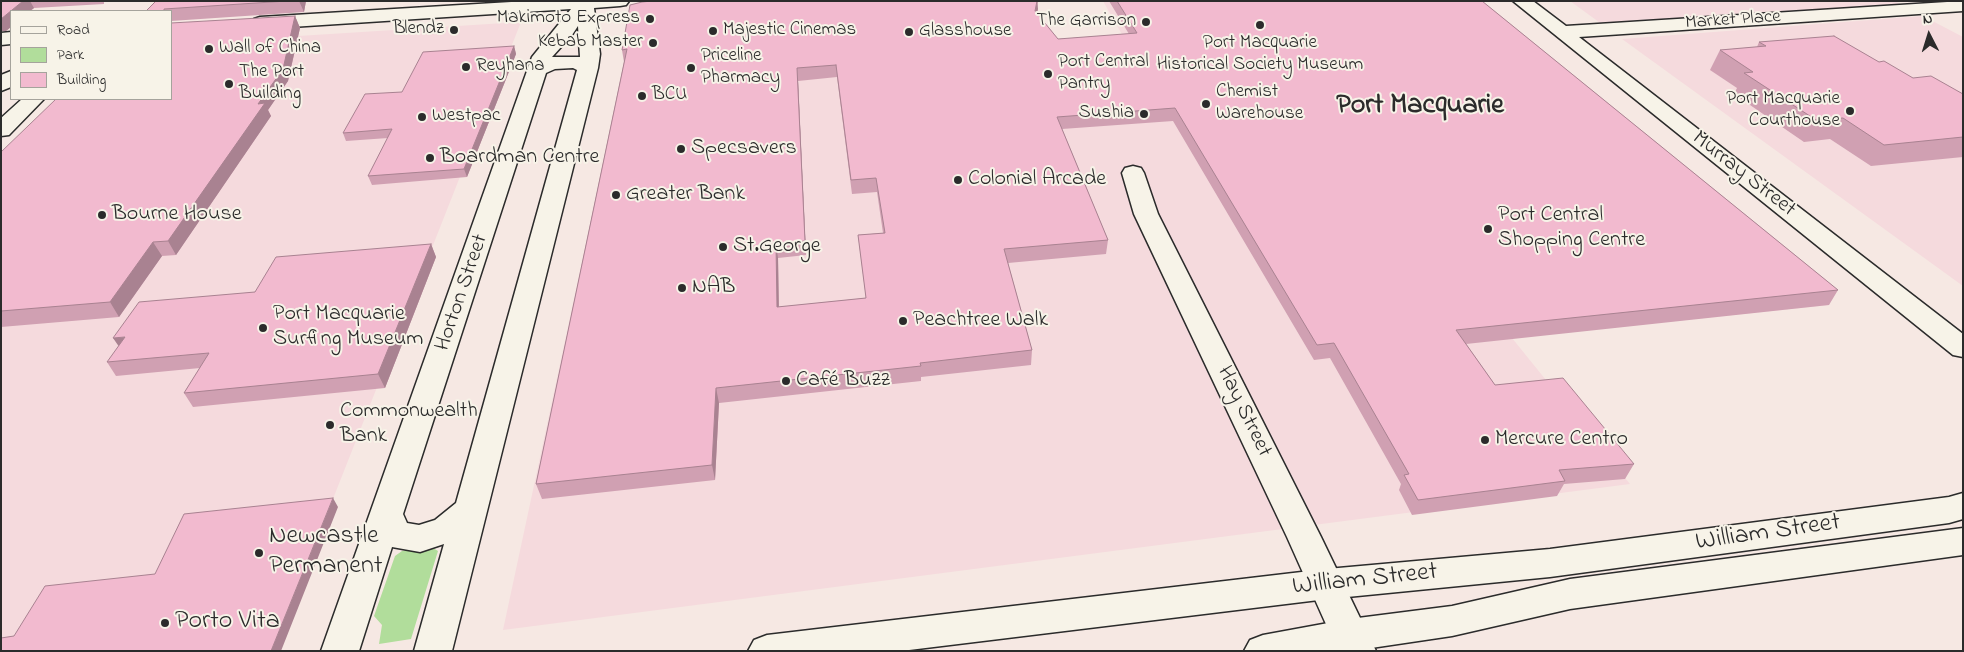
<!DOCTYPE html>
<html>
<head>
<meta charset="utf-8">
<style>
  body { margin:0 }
  #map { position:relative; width:1964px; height:652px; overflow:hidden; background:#f6e8e3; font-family:"Indie Flower",sans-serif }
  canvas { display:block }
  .frame { position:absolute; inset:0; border:2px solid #2b2b2b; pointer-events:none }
  .legend { position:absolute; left:10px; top:10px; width:162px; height:90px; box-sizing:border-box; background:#f7f3e8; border:1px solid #a5a39c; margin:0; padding:6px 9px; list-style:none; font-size:15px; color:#2b2b2b }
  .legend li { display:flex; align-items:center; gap:10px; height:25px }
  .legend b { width:25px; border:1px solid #a5a39c }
  .north { position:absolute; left:1904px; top:10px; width:50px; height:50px; -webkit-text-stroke:4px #f7f3e8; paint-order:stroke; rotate:355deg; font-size:14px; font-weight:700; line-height:20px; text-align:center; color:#2b2b2b }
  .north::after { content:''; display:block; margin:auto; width:18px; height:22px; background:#2b2b2b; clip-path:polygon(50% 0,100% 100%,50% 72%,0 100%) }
</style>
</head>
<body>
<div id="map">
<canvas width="1964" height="652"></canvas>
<div class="frame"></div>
<ul class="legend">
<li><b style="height:6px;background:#f7f3e8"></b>Road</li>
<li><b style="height:14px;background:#b1dd9b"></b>Park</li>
<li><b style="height:14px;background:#f2bacf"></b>Building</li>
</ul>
<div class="north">N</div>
</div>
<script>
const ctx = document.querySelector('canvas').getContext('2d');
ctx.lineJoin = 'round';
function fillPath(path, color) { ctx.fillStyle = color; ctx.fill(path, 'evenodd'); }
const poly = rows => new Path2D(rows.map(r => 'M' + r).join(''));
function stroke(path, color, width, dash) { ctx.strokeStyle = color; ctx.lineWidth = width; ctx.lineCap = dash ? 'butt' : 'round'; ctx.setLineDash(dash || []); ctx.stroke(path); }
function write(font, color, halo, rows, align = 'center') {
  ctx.font = font + ' "Indie Flower",sans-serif'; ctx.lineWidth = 4; ctx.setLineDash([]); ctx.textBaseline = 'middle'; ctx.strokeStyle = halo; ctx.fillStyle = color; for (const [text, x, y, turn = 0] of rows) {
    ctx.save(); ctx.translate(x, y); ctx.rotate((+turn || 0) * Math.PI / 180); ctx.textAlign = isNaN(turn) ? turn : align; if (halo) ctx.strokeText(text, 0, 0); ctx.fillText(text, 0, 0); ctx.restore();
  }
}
const built = poly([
  [1103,1,1464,1,1830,305,1512,338,1630,484,503,630,635,14,1046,51,1128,45],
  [1570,1,1895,1,1900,4,1603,25],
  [1923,16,1963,37,1963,286,1622,39],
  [521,22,273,651,1,651,1,169,171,99,171,44]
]);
const green = poly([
  [433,548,438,551,411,639,379,644,382,625,374,616,395,556,402,551]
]);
const minor = poly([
  [528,1,629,1,626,5,620,6,594,8,600,54,598,68,452,651,414,651,444,544,420,552,392,547,359,651,321,651,532,57,571,9,260,29,254,27,251,23,254,19,260,17,528,1],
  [578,26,580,57,552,57,572,35,578,26],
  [573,68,577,70,456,503,435,520,419,525,407,523,403,514,546,73,555,69,573,68],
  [1513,1,1533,1,1566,26,1963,1,1963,11,1579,37,1963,334,1963,357,1953,355,1513,1],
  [11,32,11,44,1,45,1,33,11,32],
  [11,71,11,87,1,91,1,75,11,71],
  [22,99,44,99,9,135,1,136,1,118,22,99],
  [1133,166,1141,168,1144,173,1158,214,1321,537,1376,651,1338,651,1287,537,1134,214,1122,173,1125,168,1133,166]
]);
const tertiary = poly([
  [1963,493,1963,519,1949,523,1550,577,1327,599,901,651,748,651,754,640,767,635,1327,569,1550,549,1949,497,1963,493],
  [1963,528,1963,555,1570,609,1452,636,1351,651,1244,651,1250,640,1263,635,1350,619,1452,606,1570,579,1963,528]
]);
const wall = poly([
  [1,1,104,1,104,4,34,8,6,31,1,31],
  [156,1,306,1,304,12,171,21,171,11,146,11],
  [652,1,1038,1,1037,13,1058,39,1129,34,1109,1,1482,1,1838,290,1829,305,1466,344,1495,385,1634,464,1625,479,1564,484,1557,496,1412,515,1399,490,1401,484,1330,358,1314,360,1173,121,1062,129,1108,240,1106,254,1008,263,1032,350,1031,365,921,377,921,381,719,403,715,480,542,499,536,484,624,62,622,50],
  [837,77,852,194,877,192,883,233,858,235,866,298,779,307,778,258,806,255,798,81],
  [295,16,300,28,288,81,268,110,271,116,176,255,162,256,119,317,1,327,1,152],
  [1759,42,1879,62,1913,78,1963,94,1963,157,1871,166,1830,139,1804,142,1734,94,1737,88,1710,70,1720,50,1757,47],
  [514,46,516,54,467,177,372,185,368,176,388,138,346,141,343,133,402,92],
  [431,244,436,257,385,388,193,407,184,393,200,368,116,376,107,362,255,292]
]);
const shadedWall = poly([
  [23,1,30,1,34,8,30,11,11,11,11,27,6,31,1,31,1,19],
  [299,1,306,1,304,12],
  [1037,1,1038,9,1035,23,1035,11],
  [295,16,300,28,288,81,268,110,271,116,176,255,168,241,258,104],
  [514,46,516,54,467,177,464,169],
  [797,68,798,81,806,255,805,241],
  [153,242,162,256,119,317,110,302],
  [431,244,436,257,385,388,378,374],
  [776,244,778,258,779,322,777,307],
  [125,337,122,351,113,338],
  [716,388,719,403,715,480,712,465],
  [333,498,338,507,281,651,271,651]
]);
const building = poly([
  [1,1,23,1,1,19,1,1],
  [156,1,287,1,164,9,164,11,146,11,156,1],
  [652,1,1037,1,1035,11,1058,39,1137,33,1117,1,1482,1,1838,290,1456,330,1495,385,1563,378,1634,464,1559,470,1565,481,1418,500,1404,475,1409,474,1334,343,1317,345,1175,108,1057,117,1108,240,1004,249,1032,350,920,363,921,366,716,388,712,465,536,484,627,49,622,50,630,5,642,2,652,1],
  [836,65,851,180,876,178,885,233,858,235,866,298,777,307,776,244,805,241,797,68,836,65],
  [295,16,283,69,258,104,265,103,168,241,153,242,110,302,1,311,1,152,56,99,171,99,171,23,295,16],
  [1834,36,1879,62,1884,61,1913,78,1931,76,1963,94,1963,137,1884,145,1843,118,1816,120,1744,73,1753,72,1720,50,1766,46,1759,42,1834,36],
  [514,46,464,169,368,176,392,129,343,133,365,94,402,92,423,52,514,46],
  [431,244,378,374,184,393,209,353,107,362,125,337,113,338,139,302,255,292,276,257,431,244],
  [333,498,271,651,1,651,1,638,14,636,45,586,155,574,184,514,333,498]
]);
const markers = [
  [650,19,5,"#2b2b2b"],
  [1146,22,5,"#2b2b2b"],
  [1260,25,5,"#2b2b2b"],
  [454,30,5,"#2b2b2b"],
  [713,31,5,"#2b2b2b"],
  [909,32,5,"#2b2b2b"],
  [653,43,5,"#2b2b2b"],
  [209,49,5,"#2b2b2b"],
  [466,67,5,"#2b2b2b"],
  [691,68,5,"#2b2b2b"],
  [1048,74,5,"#2b2b2b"],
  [229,84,5,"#2b2b2b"],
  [642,96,5,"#2b2b2b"],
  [1206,104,5,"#2b2b2b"],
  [1850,111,5,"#2b2b2b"],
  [1144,114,5,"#2b2b2b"],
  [422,117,5,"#2b2b2b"],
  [681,149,5,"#2b2b2b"],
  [430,158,5,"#2b2b2b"],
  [958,180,5,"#2b2b2b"],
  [616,195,5,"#2b2b2b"],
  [102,215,5,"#2b2b2b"],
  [1488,229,5,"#2b2b2b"],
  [723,247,5,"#2b2b2b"],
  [682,288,5,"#2b2b2b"],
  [903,321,5,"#2b2b2b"],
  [263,328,5,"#2b2b2b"],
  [786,381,5,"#2b2b2b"],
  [330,425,5,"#2b2b2b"],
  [1485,440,5,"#2b2b2b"],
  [259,553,5,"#2b2b2b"],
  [165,623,5,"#2b2b2b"]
];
const farPoinames = [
  ["Makimoto Express",640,19,"right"],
  ["The Garrison",1136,22,"right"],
  ["Blendz",444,30,"right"],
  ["Majestic Cinemas",723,31],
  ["Glasshouse",919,32],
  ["Kebab Master",643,43,"right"],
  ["Port Macquarie",1260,44,"center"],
  ["Historical Society Museum",1260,66,"center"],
  ["Wall of China",219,49],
  ["Priceline",701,57],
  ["Pharmacy",701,79],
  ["Port Central",1058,63],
  ["Pantry",1058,85],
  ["Reyhana",476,67],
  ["The Port",239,73],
  ["Building",239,95],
  ["Chemist",1216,93],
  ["Warehouse",1216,115],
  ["BCU",652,96],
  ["Port Macquarie",1840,100,"right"],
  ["Courthouse",1840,122,"right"],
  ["Sushia",1134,114,"right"],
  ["Westpac",432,117]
];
const farStreetnames = [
  ["Market Place",1733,21,-4]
];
const poiNames = [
  ["Specsavers",691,149],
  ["Boardman Centre",440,158],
  ["Colonial Arcade",968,180],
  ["Greater Bank",626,195],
  ["Bourne House",112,215],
  ["Port Central",1498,216],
  ["Shopping Centre",1498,241],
  ["St.George",733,247],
  ["NAB",692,288],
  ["Port Macquarie",273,315],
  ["Surfing Museum",273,340],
  ["Peachtree Walk",913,321],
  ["Café Buzz",796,381],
  ["Commonwealth",340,412],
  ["Bank",340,437],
  ["Mercure Centro",1495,440]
];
const streetNames = [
  ["Murray Street",1743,175,38],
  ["Horton Street",463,293,-71],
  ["Hay Street",1243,412,64]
];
const nearStreetnames = [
  ["William Street",1768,534,-8],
  ["William Street",1365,581,-6]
];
const nearPoinames = [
  ["Newcastle",269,538],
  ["Permanent",269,568],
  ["Porto Vita",175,623]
];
const farTownnames = [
  ["Port Macquarie",1420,107]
];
fillPath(built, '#f5dadd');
fillPath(green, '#b1dd9b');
stroke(minor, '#2b2b2b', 3);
stroke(tertiary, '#2b2b2b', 3);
fillPath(minor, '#f7f3e8');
fillPath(tertiary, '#f7f3e8');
fillPath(wall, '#d0a0b2');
fillPath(shadedWall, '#a98291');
fillPath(building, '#f2bacf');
stroke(building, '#a98291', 1);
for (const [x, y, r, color] of markers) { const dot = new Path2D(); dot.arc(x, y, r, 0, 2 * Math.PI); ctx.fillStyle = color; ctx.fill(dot); stroke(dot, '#f7f3e8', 2); }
write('19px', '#2b2b2b', '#f7f3e8', farPoinames, 'left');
write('19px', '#2b2b2b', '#f7f3e8', farStreetnames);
write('22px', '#2b2b2b', '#f7f3e8', poiNames, 'left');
write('22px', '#2b2b2b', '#f7f3e8', streetNames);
write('26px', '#2b2b2b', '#f7f3e8', nearStreetnames);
write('26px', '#2b2b2b', '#f7f3e8', nearPoinames, 'left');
write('bold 28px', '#2b2b2b', '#f7f3e8', farTownnames);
</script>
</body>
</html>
